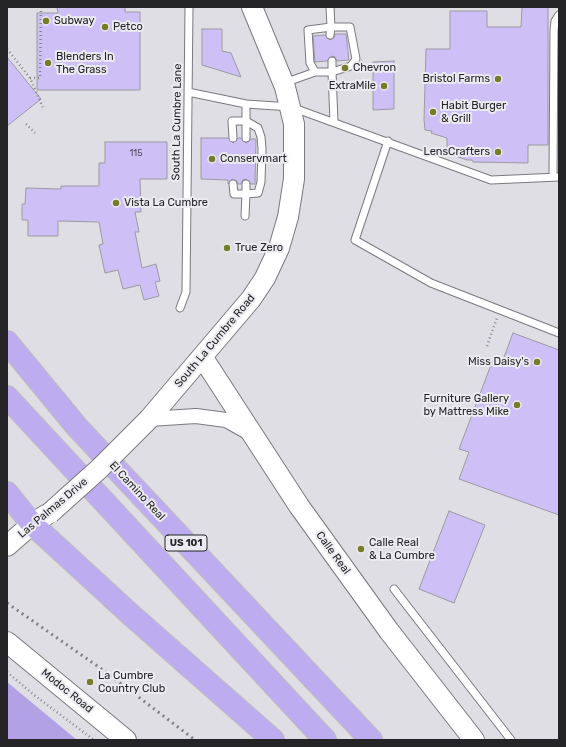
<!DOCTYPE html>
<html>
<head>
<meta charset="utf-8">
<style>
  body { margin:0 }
  #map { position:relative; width:566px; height:747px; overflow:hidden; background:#dfdee4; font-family:Rubik,sans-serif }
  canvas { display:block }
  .frame { position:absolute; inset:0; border:8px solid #252527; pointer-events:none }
</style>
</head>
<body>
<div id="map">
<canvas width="566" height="747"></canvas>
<div class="frame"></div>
</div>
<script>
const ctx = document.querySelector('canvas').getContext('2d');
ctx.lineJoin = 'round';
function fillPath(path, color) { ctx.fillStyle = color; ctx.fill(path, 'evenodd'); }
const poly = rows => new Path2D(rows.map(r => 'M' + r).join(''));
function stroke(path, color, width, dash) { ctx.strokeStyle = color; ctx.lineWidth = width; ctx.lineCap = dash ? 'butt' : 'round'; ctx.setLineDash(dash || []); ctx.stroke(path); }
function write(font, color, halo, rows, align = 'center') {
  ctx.font = font + ' Rubik,sans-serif'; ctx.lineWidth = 4; ctx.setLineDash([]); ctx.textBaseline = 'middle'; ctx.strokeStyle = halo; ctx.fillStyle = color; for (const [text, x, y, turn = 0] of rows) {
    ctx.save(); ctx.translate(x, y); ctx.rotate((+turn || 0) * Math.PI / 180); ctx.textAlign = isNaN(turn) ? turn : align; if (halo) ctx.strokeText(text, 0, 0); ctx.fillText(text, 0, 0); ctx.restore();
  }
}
const green = poly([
  [7,682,77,740,7,740]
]);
const building = poly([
  [57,7,125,7,125,12,140,12,140,90,37,90,37,13,58,13,57,7],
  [522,7,548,7,548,145,528,145,528,163,473,162,472,160,467,160,447,153,447,138,431,133,432,131,425,130,424,120,426,49,450,49,450,11,487,11,487,27,521,27,522,7],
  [202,29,222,29,222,51,231,53,241,77,202,65,202,29],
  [335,34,346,34,349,60,337,61,335,57,332,56,327,61,315,62,313,36,325,35,330,40,334,38,335,34],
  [7,57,41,99,7,126,7,57],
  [394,61,394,109,373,110,373,62,394,61],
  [201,138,228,138,233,143,238,138,241,138,246,143,251,139,256,139,255,184,251,184,246,179,243,180,241,184,238,184,237,181,232,179,228,184,228,180,201,179,201,138],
  [105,142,167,142,167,179,140,179,141,212,135,212,139,232,135,232,142,268,156,264,160,281,155,282,159,296,144,300,140,285,123,289,118,270,105,273,99,245,103,244,99,222,58,221,58,236,28,236,28,220,22,220,22,204,25,204,26,188,61,189,61,186,99,186,99,163,105,163,105,142],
  [513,333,559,350,559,515,459,479,469,452,459,449,494,357,503,360,513,333],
  [449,511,485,525,454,603,419,589,449,511]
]);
const path = poly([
  [41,7,40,78,30,78,44,110],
  [7,49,30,78],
  [26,124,35,133],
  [487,346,497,318],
  [7,672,34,695,94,740]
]);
const lane = poly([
  [330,7,331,27,350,27,356,59,351,66,332,72,334,122],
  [315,72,310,63,308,30,331,27,330,35],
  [284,83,315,72,332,72,332,61],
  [188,92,246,104,246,121,258,128,261,137,262,149,261,182,258,193,246,194,246,184],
  [246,104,291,107,491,180,559,177],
  [233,138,232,121,246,121,246,138],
  [388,141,355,240,431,283,559,333],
  [553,177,554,30,555,21,559,15],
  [233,184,234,194,246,194,245,216],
  [180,308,186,292,189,7],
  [394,589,511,740]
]);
const street = poly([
  [149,419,196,416,226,420,251,434]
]);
const secondary = poly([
  [203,358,299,506,389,631,474,740],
  [149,419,251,299,265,278,279,248,288,217,294,179,294,124,285,87,252,7],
  [7,546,32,524,46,515],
  [7,642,126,740]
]);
const highway = poly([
  [7,342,77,427,371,740],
  [7,397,325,740],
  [7,493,32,524,130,614,273,740]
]);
const rail = poly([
  [7,603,103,670,195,740]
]);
const secondaryBridge = poly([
  [50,513,99,469,149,419]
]);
const markers = [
  [46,21,4,"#757d28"],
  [105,27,4,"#757d28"],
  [48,63,4,"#757d28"],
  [345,68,4,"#757d28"],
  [498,79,4,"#757d28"],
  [384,86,4,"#757d28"],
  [433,112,4,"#757d28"],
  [498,152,4,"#757d28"],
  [212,159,4,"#757d28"],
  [116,203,4,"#757d28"],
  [227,248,4,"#757d28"],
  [537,362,4,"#757d28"],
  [517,405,4,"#757d28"],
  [361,549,4,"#757d28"],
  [90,682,4,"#757d28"]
];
const numberNames = [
  ["115",136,153]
];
const shields = [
  [186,543,42]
];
const shieldNames = [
  ["US 101",186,543]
];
const poiNames = [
  ["Subway",54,21],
  ["Petco",113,27],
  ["Blenders In",56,57],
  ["The Grass",56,70],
  ["Chevron",353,68],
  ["Bristol Farms",490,79,"right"],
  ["ExtraMile",376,86,"right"],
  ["Habit Burger",441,106],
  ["& Grill",441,119],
  ["LensCrafters",490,152,"right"],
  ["Conservmart",220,159],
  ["Vista La Cumbre",124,203],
  ["True Zero",235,248],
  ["Miss Daisy's",529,362,"right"],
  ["Furniture Gallery",509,399,"right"],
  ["by Mattress Mike",509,412,"right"],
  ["Calle Real",369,543],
  ["& La Cumbre",369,556],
  ["La Cumbre",98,676],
  ["Country Club",98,689]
];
const streetNames = [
  ["South La Cumbre Lane",177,122,-89],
  ["South La Cumbre Road",215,341,-50],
  ["El Camino Real",137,491,47],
  ["Las Palmas Drive",53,508,-40],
  ["Calle Real",333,553,54],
  ["Modoc Road",67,691,39]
];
fillPath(green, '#b2a2e5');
fillPath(building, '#ccc0f6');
stroke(building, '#9b9aa0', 1);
stroke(lane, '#7a797f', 9);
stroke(street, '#7a797f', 16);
stroke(secondary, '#7a797f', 22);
stroke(highway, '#bebebe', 24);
stroke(path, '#87868a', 2.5, [1, 3]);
stroke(lane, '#fff', 7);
stroke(street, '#fff', 14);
stroke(secondary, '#fff', 20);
stroke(highway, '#bdadf0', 22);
stroke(rail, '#828185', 3, [2, 4]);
stroke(secondaryBridge, '#7a797f', 22, []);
stroke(secondaryBridge, '#fff', 20);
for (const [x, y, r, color] of markers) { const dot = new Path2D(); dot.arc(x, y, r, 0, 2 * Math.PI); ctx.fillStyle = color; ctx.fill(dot); stroke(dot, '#ecebf1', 1.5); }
write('9px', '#4f4c5b', null, numberNames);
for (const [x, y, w] of shields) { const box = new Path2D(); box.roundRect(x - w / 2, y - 8, w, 16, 3); ctx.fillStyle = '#ecebf1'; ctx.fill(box); stroke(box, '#252527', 1); }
write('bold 10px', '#252527', null, shieldNames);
write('11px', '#252527', '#ecebf1', poiNames, 'left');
write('11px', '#252527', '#ecebf1', streetNames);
</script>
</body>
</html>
